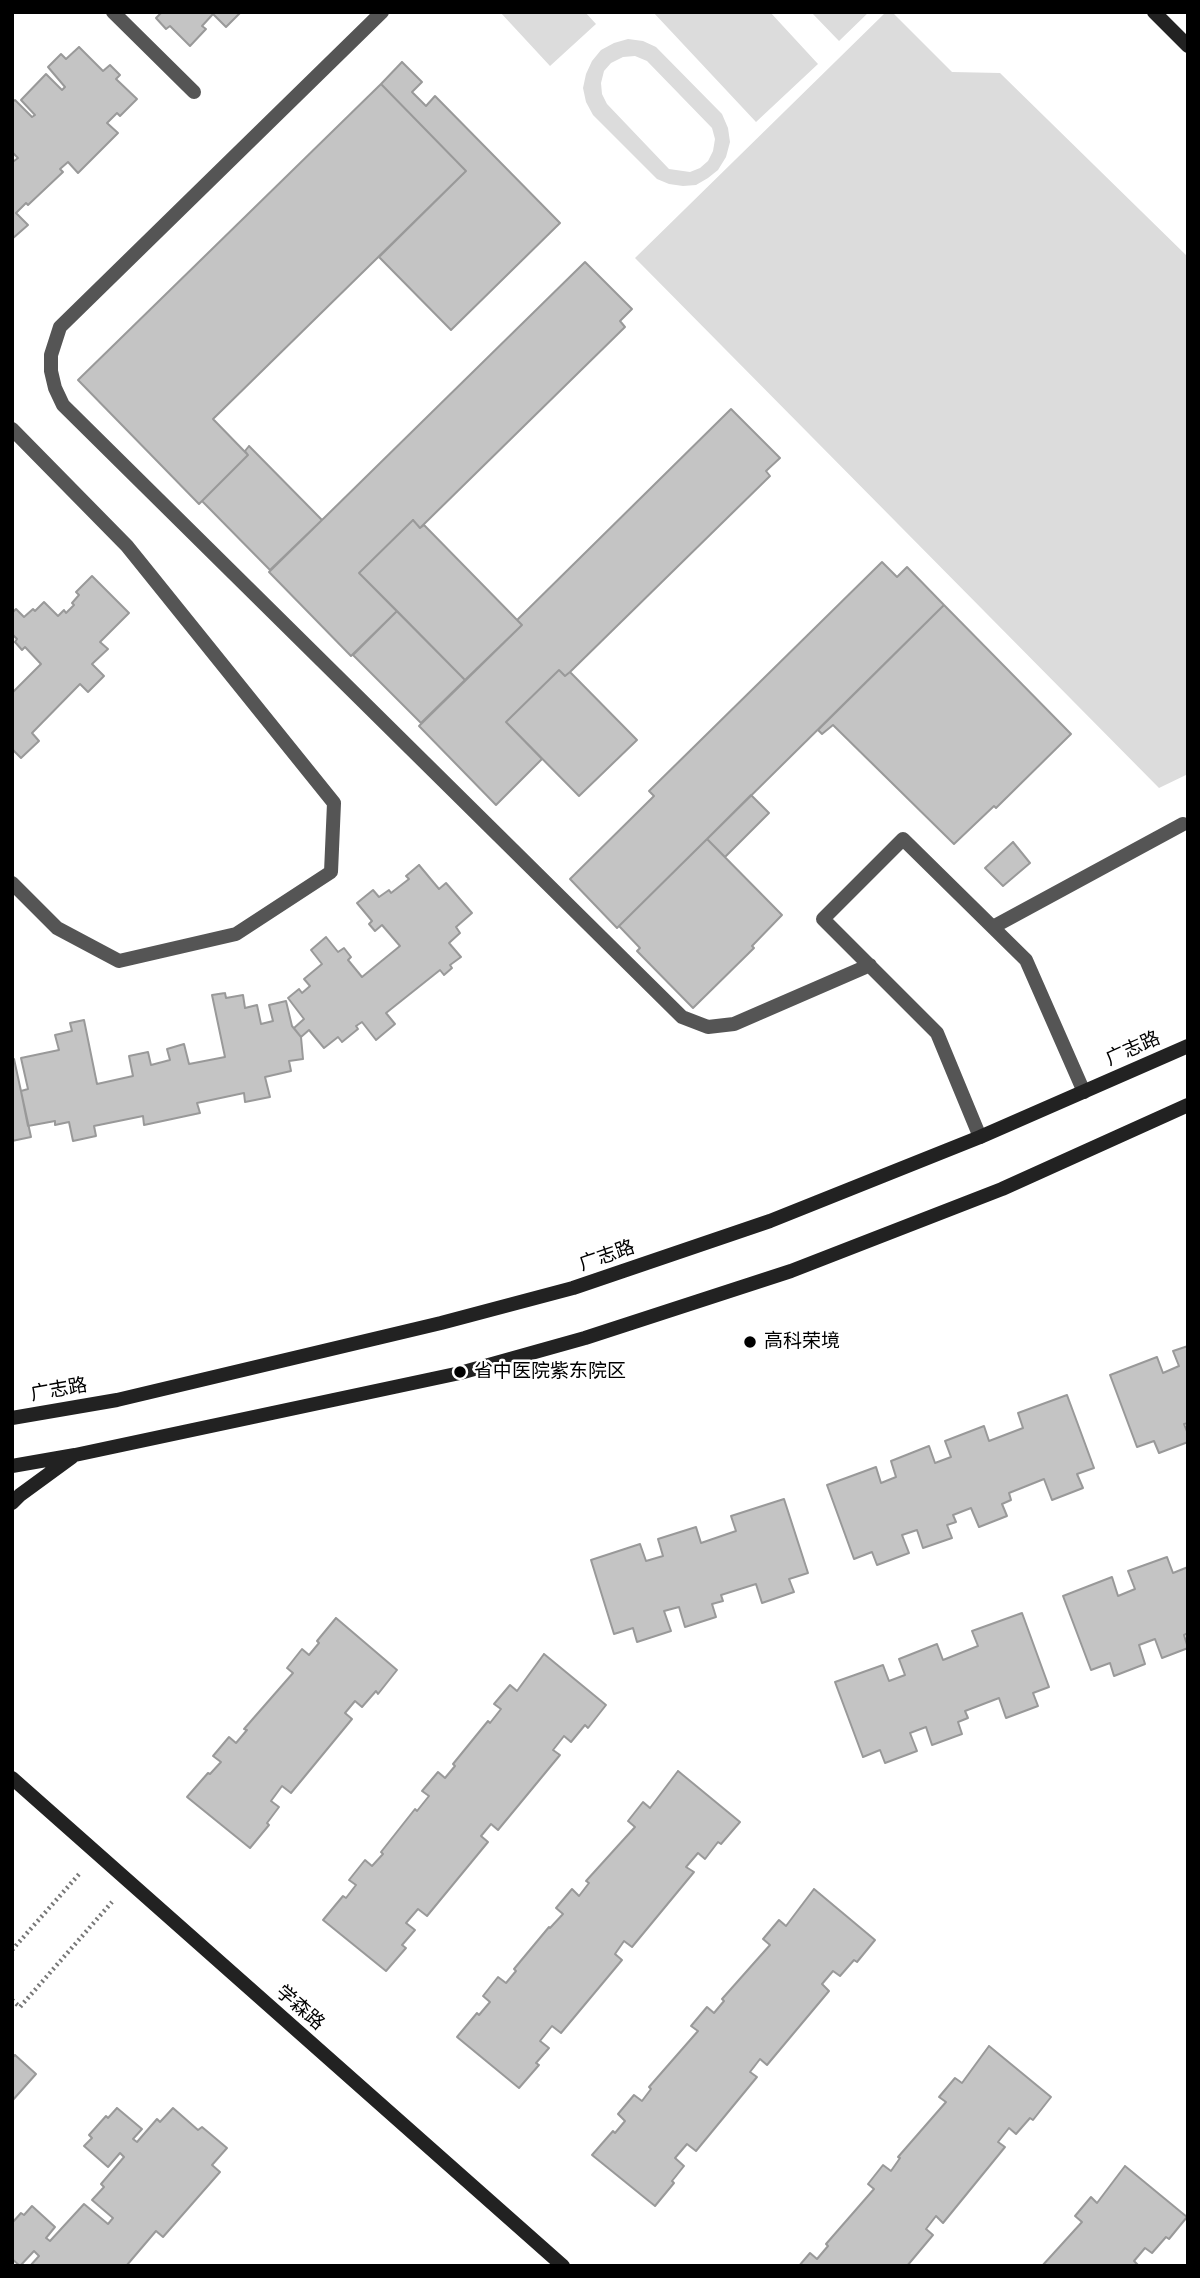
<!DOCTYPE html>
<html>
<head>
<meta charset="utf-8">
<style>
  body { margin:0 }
  #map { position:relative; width:1200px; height:2278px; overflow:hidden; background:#fff; font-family:"Open Sans",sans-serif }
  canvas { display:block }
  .frame { position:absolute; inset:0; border:14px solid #000; pointer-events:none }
</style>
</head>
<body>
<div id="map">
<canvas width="1200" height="2278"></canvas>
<div class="frame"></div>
</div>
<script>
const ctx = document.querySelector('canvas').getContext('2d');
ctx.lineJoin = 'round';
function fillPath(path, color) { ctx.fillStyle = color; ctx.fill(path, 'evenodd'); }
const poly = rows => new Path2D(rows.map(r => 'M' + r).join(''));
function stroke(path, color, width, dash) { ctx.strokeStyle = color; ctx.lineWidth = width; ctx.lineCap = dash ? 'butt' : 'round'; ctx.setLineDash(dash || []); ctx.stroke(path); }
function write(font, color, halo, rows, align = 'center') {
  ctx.font = font + ' "Open Sans","Noto Sans SC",sans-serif'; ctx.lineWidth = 5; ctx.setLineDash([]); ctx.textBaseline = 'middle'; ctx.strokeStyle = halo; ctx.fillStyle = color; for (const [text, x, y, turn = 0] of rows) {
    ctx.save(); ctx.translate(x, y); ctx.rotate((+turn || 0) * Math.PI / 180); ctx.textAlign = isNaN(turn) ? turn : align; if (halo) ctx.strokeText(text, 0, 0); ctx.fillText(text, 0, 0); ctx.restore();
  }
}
const green = poly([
  [500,12,585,12,596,24,550,66],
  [653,12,770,12,818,64,756,122],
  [811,12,869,12,839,41],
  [886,12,892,12,952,72,1000,73,1188,257,1188,774,1159,788,635,258],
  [628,39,643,41,656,47,722,114,728,128,730,142,726,157,718,170,708,178,696,185,683,186,669,184,657,179,593,115,586,102,583,88,586,74,592,61,601,50,614,43],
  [635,56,647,61,712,128,715,139,713,151,708,161,700,168,690,172,669,169,607,104,602,94,601,83,604,71,611,63,623,57]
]);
const building = poly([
  [241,12,226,27,213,14,202,26,206,29,190,46,170,26,166,29,156,18,162,12,241,12],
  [79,47,103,71,110,65,120,75,116,79,137,99,120,116,117,113,107,123,118,133,78,173,68,162,60,169,63,172,28,205,26,203,16,213,28,225,12,239,12,159,14,161,18,158,12,152,12,102,15,100,32,117,35,115,21,100,46,74,62,90,65,87,48,67,61,54,66,59,79,47],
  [402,62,422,82,412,92,426,106,435,96,560,223,451,330,379,257,466,171,381,84,402,62],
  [381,84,466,171,213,419,248,455,199,504,78,380,381,84],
  [585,262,632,309,620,321,625,327,420,528,413,520,359,573,397,611,351,656,269,572,585,262],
  [731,409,780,458,766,471,770,476,570,672,565,676,559,670,506,722,542,759,496,805,419,726,522,625,517,620,731,409],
  [249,446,322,520,270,570,202,501,248,455,245,451,249,446],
  [413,520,420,528,424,525,522,625,465,680,359,573,413,520],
  [882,562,897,577,907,567,944,605,617,928,570,879,654,796,649,791,882,562],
  [92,576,129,613,100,642,108,649,92,664,104,676,88,692,80,684,32,733,39,741,21,758,12,749,12,693,41,664,25,647,22,650,15,642,17,639,12,634,12,613,16,609,24,617,33,609,35,611,44,602,58,616,64,610,66,613,74,605,72,603,79,595,76,592,92,576],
  [944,605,1071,734,996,808,994,806,954,844,833,725,822,734,818,730,944,605],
  [397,611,465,680,421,723,353,655,397,611],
  [559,670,565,676,570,672,637,740,579,796,506,722,559,670],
  [751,795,769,813,725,857,707,839,751,795],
  [707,839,782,915,752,946,754,948,693,1008,637,951,640,948,619,926,707,839],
  [1013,842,1030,863,1003,886,985,868,1013,842],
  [419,865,439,889,446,883,472,913,456,927,460,933,449,943,461,957,450,965,452,968,444,975,440,970,386,1013,395,1024,376,1040,362,1022,356,1026,358,1029,342,1042,338,1037,324,1048,309,1030,301,1037,294,1028,304,1019,288,998,299,989,302,993,310,986,304,979,322,964,311,950,326,937,338,952,344,948,351,957,348,960,362,977,400,946,382,925,375,931,369,924,372,921,357,903,373,890,379,897,389,890,391,893,409,879,406,876,419,865],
  [225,993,226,998,243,995,245,1008,257,1005,261,1024,273,1021,269,1005,286,1001,292,1026,301,1037,303,1059,289,1061,291,1071,265,1077,270,1097,245,1102,244,1093,197,1103,200,1113,144,1125,143,1116,94,1126,96,1136,73,1141,69,1122,55,1125,55,1121,28,1126,21,1091,28,1089,21,1058,59,1050,55,1035,72,1031,70,1023,84,1020,97,1084,133,1076,129,1056,148,1052,151,1065,170,1060,167,1049,184,1044,189,1064,225,1057,212,995,225,993],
  [12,1059,14,1059,31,1137,12,1141,12,1059],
  [1188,1346,1188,1423,1184,1424,1188,1434,1188,1442,1159,1453,1154,1441,1137,1447,1110,1375,1157,1357,1163,1373,1179,1366,1173,1351,1188,1346],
  [1067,1395,1094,1468,1077,1474,1083,1488,1052,1500,1044,1479,1009,1493,1011,1500,1002,1504,1007,1516,979,1527,971,1508,953,1515,956,1522,947,1525,952,1538,923,1548,917,1530,902,1535,909,1553,877,1565,872,1552,854,1559,827,1485,876,1467,881,1483,896,1477,891,1461,929,1446,935,1463,951,1457,945,1441,984,1426,989,1441,1023,1428,1018,1413,1067,1395],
  [784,1499,808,1573,789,1579,794,1592,762,1603,756,1584,721,1595,723,1601,712,1604,716,1617,685,1627,679,1607,664,1611,671,1631,637,1642,633,1628,614,1634,591,1560,640,1544,646,1561,663,1556,658,1539,696,1527,701,1543,736,1531,731,1516,784,1499],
  [1167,1557,1173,1573,1188,1567,1188,1633,1184,1635,1188,1648,1162,1658,1155,1639,1139,1645,1145,1664,1114,1676,1110,1663,1091,1670,1063,1596,1112,1577,1118,1596,1135,1589,1128,1571,1167,1557],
  [1022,1613,1049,1687,1033,1693,1038,1706,1006,1718,999,1698,965,1711,968,1718,958,1722,962,1734,932,1745,926,1727,910,1733,917,1751,885,1763,880,1750,863,1757,835,1682,883,1665,889,1681,905,1675,899,1659,937,1644,943,1660,978,1646,972,1631,1022,1613],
  [336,1618,397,1670,378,1694,376,1691,362,1707,355,1701,345,1713,352,1719,291,1793,282,1786,271,1801,279,1807,267,1823,269,1825,250,1848,187,1797,208,1773,210,1774,221,1762,213,1756,229,1737,236,1743,247,1730,244,1729,293,1673,287,1668,302,1649,309,1655,319,1643,317,1641,336,1618],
  [544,1654,606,1705,588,1728,585,1725,571,1742,564,1736,553,1750,560,1755,498,1830,491,1824,481,1836,488,1842,427,1916,418,1909,406,1923,415,1930,402,1945,406,1948,386,1971,323,1920,343,1896,346,1898,356,1885,349,1880,365,1860,372,1866,383,1854,381,1852,415,1809,417,1811,429,1796,422,1791,438,1772,445,1778,455,1766,453,1764,488,1721,490,1723,501,1709,494,1704,510,1685,517,1691,544,1654],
  [678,1771,740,1822,721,1844,718,1842,705,1859,698,1853,686,1867,694,1872,632,1947,624,1941,615,1954,622,1960,561,2033,552,2026,540,2041,549,2048,536,2063,539,2065,519,2088,457,2037,477,2013,479,2015,490,2002,483,1996,498,1977,506,1983,516,1971,514,1969,549,1927,550,1928,563,1914,556,1908,572,1889,579,1896,589,1883,586,1881,635,1827,628,1821,643,1802,650,1808,678,1771],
  [814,1889,875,1940,857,1962,854,1960,840,1976,833,1971,822,1984,829,1991,767,2065,760,2059,750,2072,757,2077,696,2151,687,2144,675,2158,684,2166,672,2181,674,2183,655,2206,592,2155,613,2131,615,2133,625,2121,618,2114,634,2095,642,2101,651,2089,649,2087,698,2031,691,2026,707,2007,714,2013,724,2001,722,1999,770,1945,763,1939,779,1920,786,1926,814,1889],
  [989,2046,1051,2097,1033,2120,1030,2118,1016,2134,1009,2128,998,2142,1005,2147,943,2223,936,2216,926,2229,933,2235,907,2266,799,2266,810,2253,817,2259,828,2246,826,2244,874,2189,868,2184,883,2165,891,2171,900,2158,898,2157,946,2102,939,2097,955,2078,962,2083,989,2046],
  [15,2055,36,2074,12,2101,12,2058,15,2055],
  [117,2108,142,2129,133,2139,137,2142,157,2119,160,2122,173,2108,198,2130,202,2127,227,2148,212,2165,220,2172,163,2237,156,2231,127,2265,128,2266,30,2266,39,2256,34,2251,20,2266,12,2259,12,2223,21,2213,24,2215,32,2206,55,2227,46,2238,50,2241,84,2204,108,2224,113,2218,92,2200,104,2187,101,2184,124,2157,120,2153,108,2167,84,2146,92,2138,89,2135,106,2116,108,2118,117,2108],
  [1125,2166,1187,2217,1169,2239,1166,2237,1152,2253,1145,2248,1134,2261,1139,2266,1042,2266,1082,2222,1075,2216,1091,2197,1097,2203,1125,2166]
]);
const path = poly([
  [12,1950,81,1872],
  [12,2000,20,2007,112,1902]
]);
const lane = poly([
  [113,12,194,92],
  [382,12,60,327,51,355,51,371,55,388,63,405,682,1017,708,1027,734,1024,870,965],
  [12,429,127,546,334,803,331,872,236,934,119,961,57,928,12,883],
  [993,927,1183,824],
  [980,1137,937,1033,823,919,903,839,1026,960,1084,1092]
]);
const secondary = poly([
  [1154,12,1188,46],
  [12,1418,117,1400,441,1323,573,1288,770,1221,980,1137,1188,1046],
  [12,1466,75,1455,460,1373,585,1338,791,1271,1002,1189,1188,1105],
  [12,1503,20,1495,72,1457],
  [12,1778,563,2266]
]);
const markers = [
  [750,1342,7,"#000"],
  [460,1372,7,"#000"]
];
const streetNames = [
  ["广志路",1133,1049,-24],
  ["广志路",607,1256,-19],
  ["广志路",59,1390,-10],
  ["学森路",300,2008,41]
];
const poiNames = [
  ["高科荣境",764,1342],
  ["省中医院紫东院区",474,1372]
];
fillPath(green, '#dcdcdc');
fillPath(building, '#c4c4c4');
stroke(building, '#999', 2);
stroke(path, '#777', 4.5, [2, 3.5]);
stroke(lane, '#555', 14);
stroke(secondary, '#222', 14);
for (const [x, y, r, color] of markers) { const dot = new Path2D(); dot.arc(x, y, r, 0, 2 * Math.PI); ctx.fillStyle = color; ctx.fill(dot); stroke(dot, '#fff', 2.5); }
write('19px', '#000', '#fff', streetNames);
write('19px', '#000', '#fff', poiNames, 'left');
</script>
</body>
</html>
